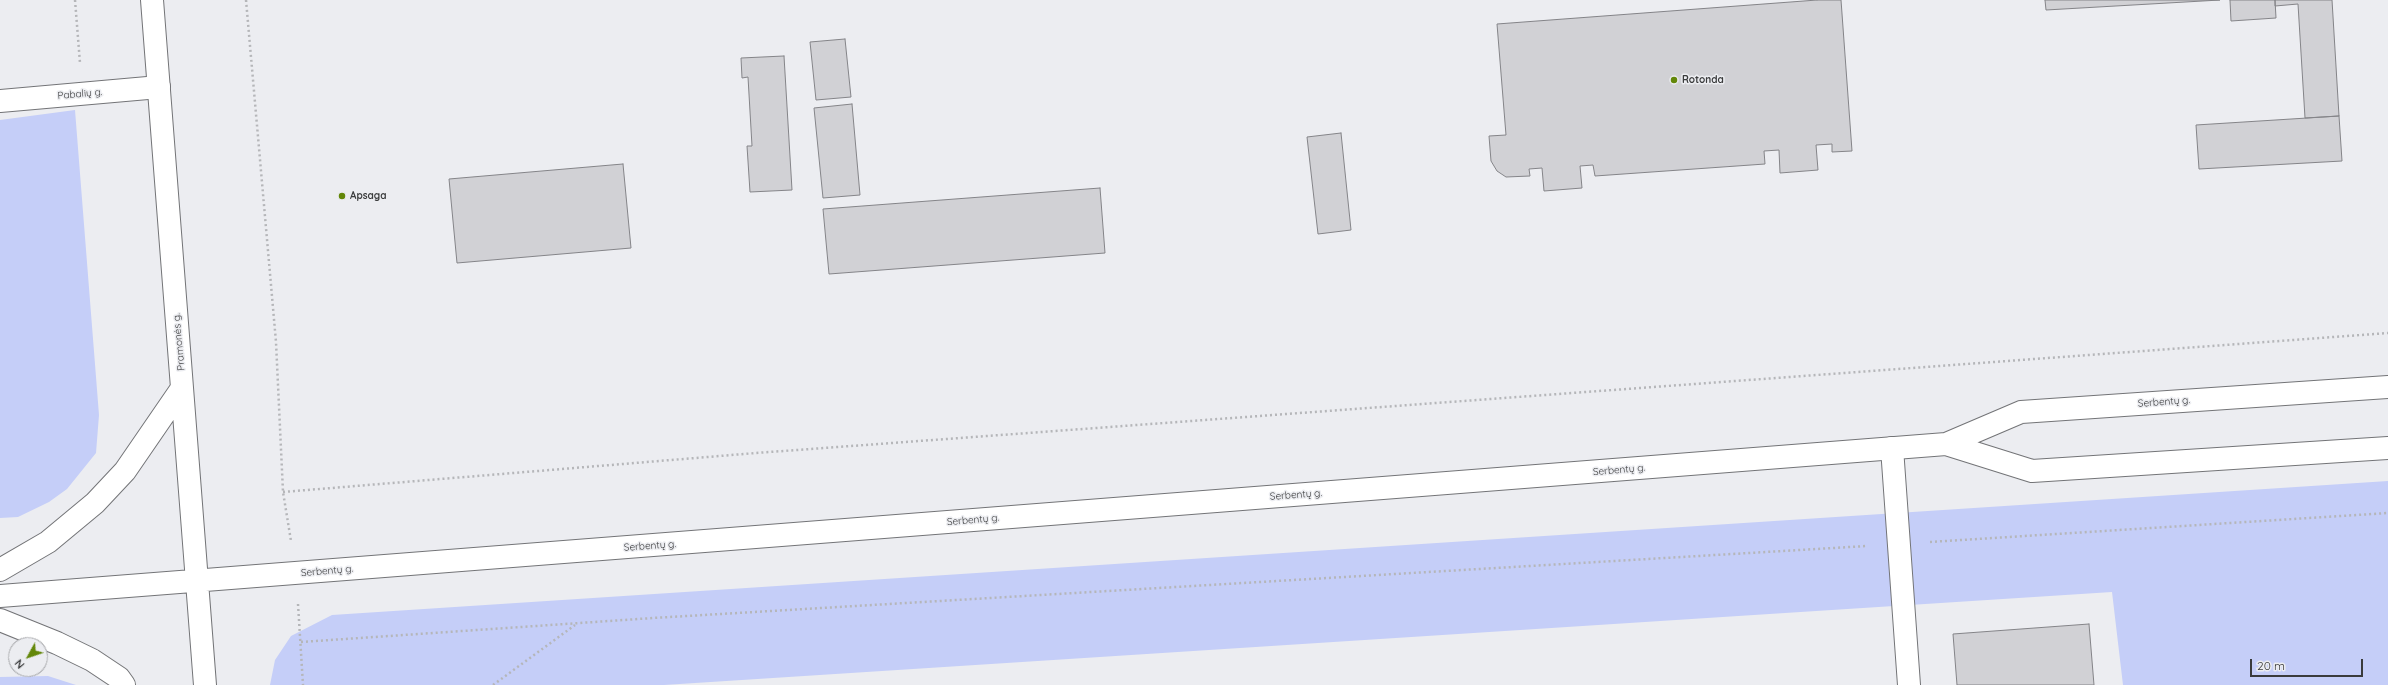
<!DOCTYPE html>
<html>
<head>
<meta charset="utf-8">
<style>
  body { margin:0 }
  #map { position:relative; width:2388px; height:685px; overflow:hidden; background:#ecedf1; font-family:Quicksand,sans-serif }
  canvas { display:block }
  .north { position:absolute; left:8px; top:637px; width:40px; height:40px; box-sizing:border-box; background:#ecedf1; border:1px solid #a5a6a9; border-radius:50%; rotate:230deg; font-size:11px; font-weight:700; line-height:16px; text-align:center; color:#3a3b3c }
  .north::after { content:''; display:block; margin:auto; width:14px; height:18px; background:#638709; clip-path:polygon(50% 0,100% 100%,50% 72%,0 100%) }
  .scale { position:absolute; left:2250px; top:659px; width:113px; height:18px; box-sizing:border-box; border:2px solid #3a3b3c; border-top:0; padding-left:5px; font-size:12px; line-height:14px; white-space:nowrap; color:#3a3b3c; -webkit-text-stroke:3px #ecedf1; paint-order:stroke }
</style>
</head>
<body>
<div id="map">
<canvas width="2388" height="685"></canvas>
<div class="north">N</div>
<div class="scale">20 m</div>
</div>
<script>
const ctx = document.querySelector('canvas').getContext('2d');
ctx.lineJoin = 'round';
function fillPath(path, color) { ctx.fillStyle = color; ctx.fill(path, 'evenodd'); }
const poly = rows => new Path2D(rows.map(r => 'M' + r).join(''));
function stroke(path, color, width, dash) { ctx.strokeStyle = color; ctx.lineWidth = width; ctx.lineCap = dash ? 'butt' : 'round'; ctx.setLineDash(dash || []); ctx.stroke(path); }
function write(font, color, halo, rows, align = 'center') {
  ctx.font = font + ' Quicksand,sans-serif'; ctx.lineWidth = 3; ctx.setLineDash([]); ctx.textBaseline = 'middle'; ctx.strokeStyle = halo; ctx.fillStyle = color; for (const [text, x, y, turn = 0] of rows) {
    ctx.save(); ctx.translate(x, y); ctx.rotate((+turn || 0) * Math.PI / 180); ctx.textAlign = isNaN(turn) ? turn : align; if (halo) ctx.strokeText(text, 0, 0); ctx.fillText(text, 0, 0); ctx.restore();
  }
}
const green = poly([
  [75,110,99,415,96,453,67,489,49,502,18,517,0,518,0,120],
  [2388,481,2388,685,2123,685,2112,592,664,685,270,685,275,660,291,636,332,615],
  [48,676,76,685,0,685,0,677]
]);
const building = poly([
  [1817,0,1841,0,1852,151,1832,152,1832,144,1816,145,1818,170,1780,173,1779,150,1764,151,1765,164,1595,176,1593,165,1580,166,1582,188,1544,191,1542,168,1529,169,1530,176,1506,177,1497,171,1491,161,1489,136,1506,135,1497,24,1817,0],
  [2045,0,2220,0,2046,10,2045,0],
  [2230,0,2275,0,2276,18,2231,21,2230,0],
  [2275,0,2332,0,2339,116,2305,118,2298,4,2275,6,2275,0],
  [845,39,851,97,816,100,810,42,845,39],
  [784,56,792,190,750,192,747,146,752,146,748,77,742,78,741,58,784,56],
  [852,104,860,195,823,198,814,108,852,104],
  [2339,116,2342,161,2199,169,2196,125,2339,116],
  [1341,133,1351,230,1318,234,1307,137,1341,133],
  [623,164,631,248,457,263,449,179,623,164],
  [1100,188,1105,253,829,274,823,209,1100,188],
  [2089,624,2094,685,1957,685,1953,634,2089,624]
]);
const path = poly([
  [75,0,80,63],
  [246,0,276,342,283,492,291,541],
  [283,492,756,453,2388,333],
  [1930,542,2388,513],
  [298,604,303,685],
  [301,642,653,618,1867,546],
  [493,685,575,625]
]);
const minor = poly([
  [0,101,159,87],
  [1892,448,1909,685]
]);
const secondary = poly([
  [152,0,205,685],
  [1946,444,2032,471,2388,448],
  [0,570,48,542,95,503,125,471,182,388],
  [0,596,1946,444,2021,412,2388,387],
  [0,620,57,643,92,660,119,678,124,685]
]);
const markers = [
  [1674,80,4,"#638709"],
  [342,196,4,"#638709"]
];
const poiNames = [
  ["Rotonda",1682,80],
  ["Apsaga",350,196]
];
const streetNames = [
  ["Pabalių g.",80,94,-5],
  ["Pramonės g.",179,342,-95],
  ["Serbentų g.",2164,402,-4],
  ["Serbentų g.",1619,470,-5],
  ["Serbentų g.",1296,495,-4],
  ["Serbentų g.",973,520,-5],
  ["Serbentų g.",650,546,-4],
  ["Serbentų g.",327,571,-5]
];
fillPath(green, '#c5cef8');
fillPath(building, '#d1d1d5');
stroke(building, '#848488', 1);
stroke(minor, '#737477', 24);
stroke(secondary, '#737477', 24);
stroke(path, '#b5b6b9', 2.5, [2, 3]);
stroke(minor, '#fff', 22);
stroke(secondary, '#fff', 22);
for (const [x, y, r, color] of markers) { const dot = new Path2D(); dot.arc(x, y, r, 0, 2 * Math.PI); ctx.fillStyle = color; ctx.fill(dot); stroke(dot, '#ecedf1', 1.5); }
write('bold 10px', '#3a3b3c', '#ecedf1', poiNames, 'left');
write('10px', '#3a3b3c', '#ecedf1', streetNames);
</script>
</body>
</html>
